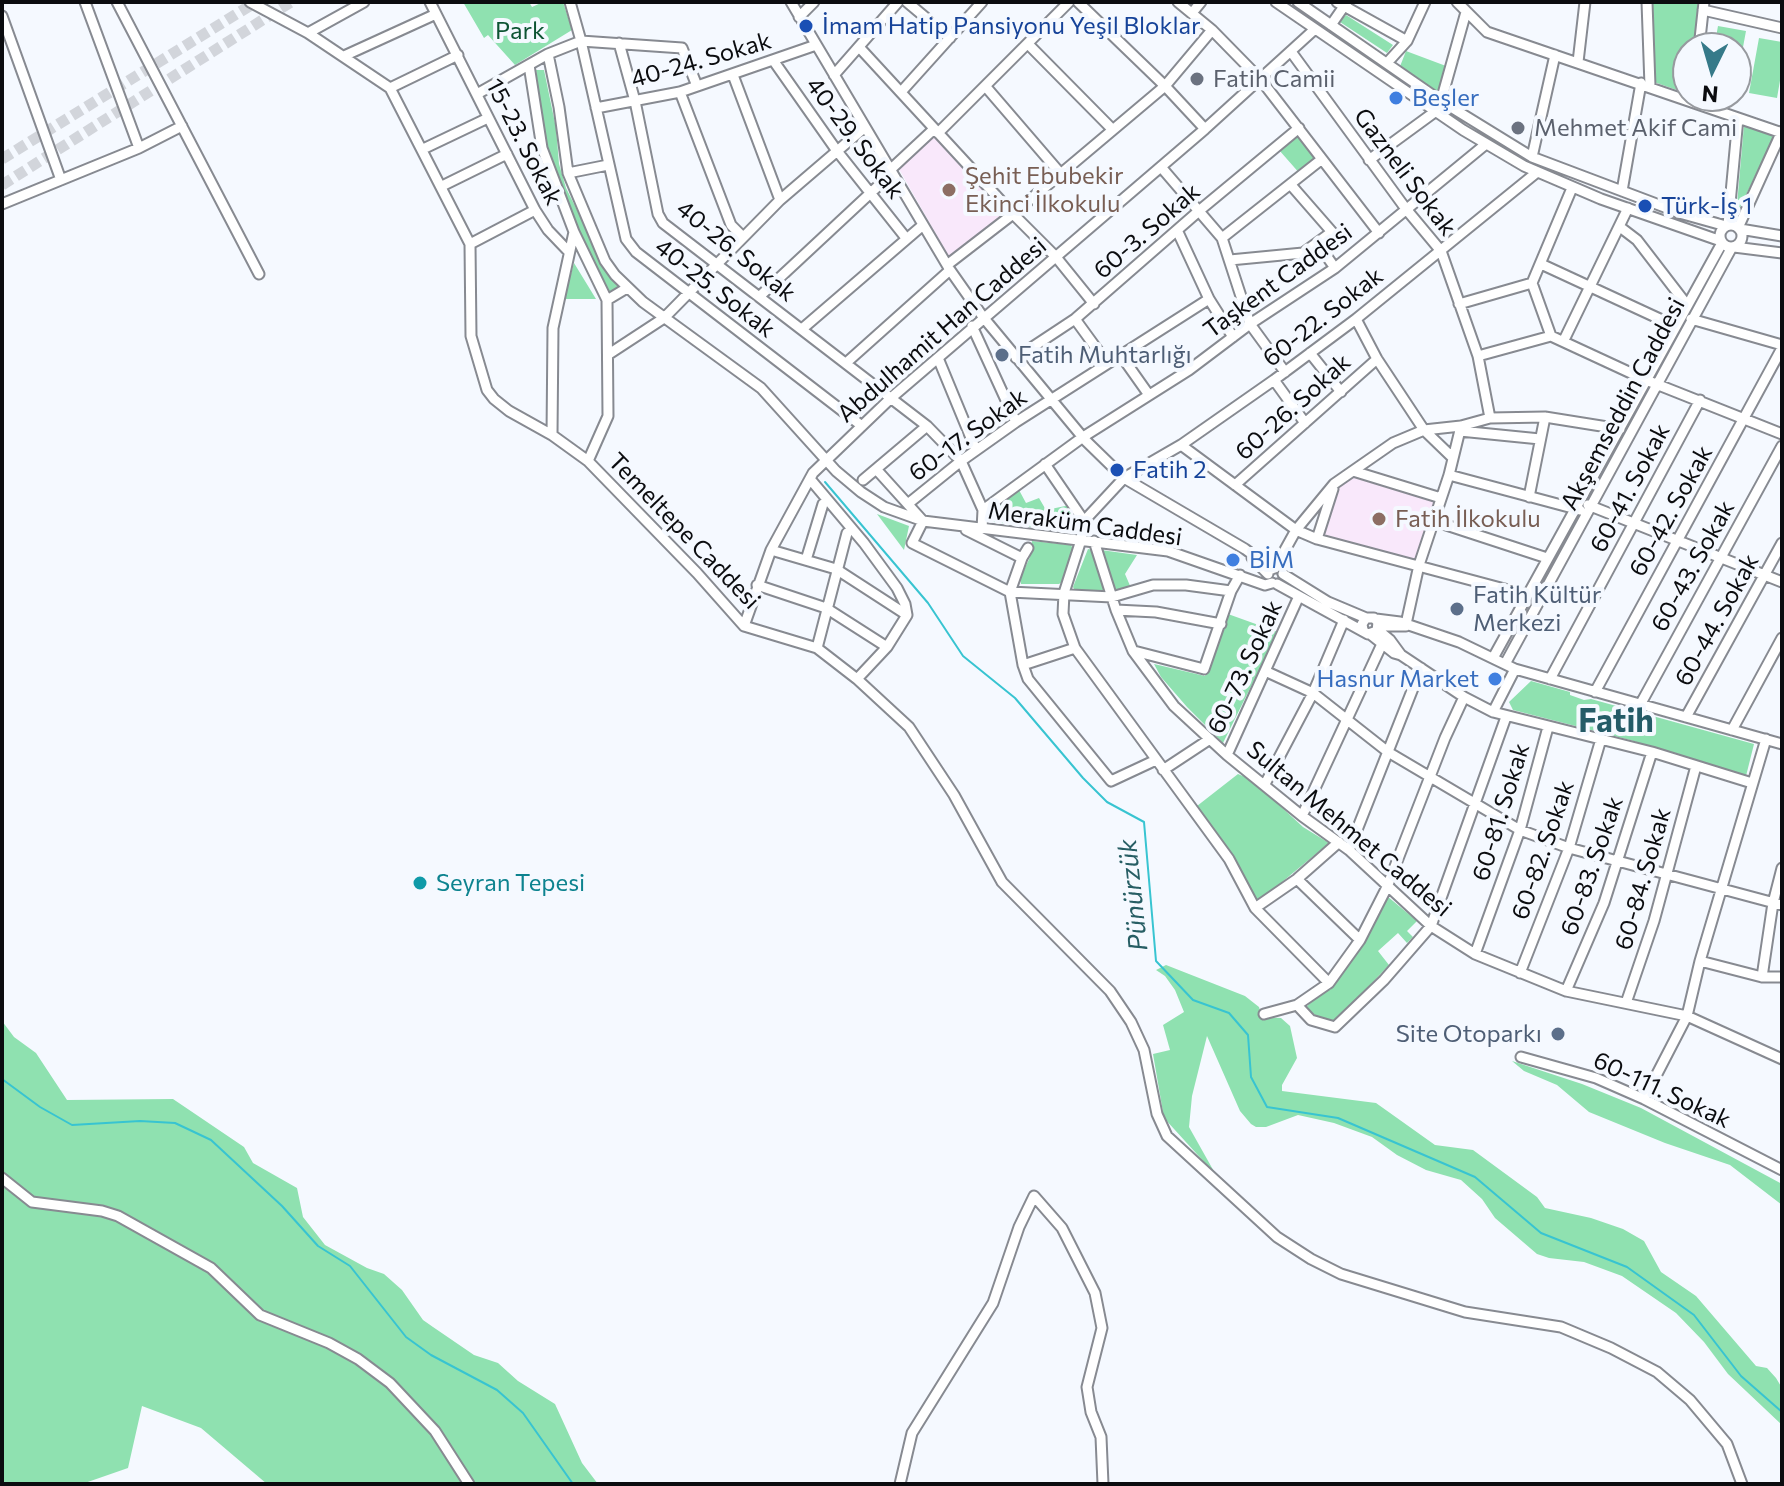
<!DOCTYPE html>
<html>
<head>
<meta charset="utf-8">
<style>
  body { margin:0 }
  #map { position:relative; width:1784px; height:1486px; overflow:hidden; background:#f5f9ff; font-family:Commissioner,sans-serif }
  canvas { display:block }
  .frame { position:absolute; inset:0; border:4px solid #0b0c0f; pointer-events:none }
  .north { position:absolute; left:1672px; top:32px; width:80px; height:80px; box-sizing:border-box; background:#f5f9ff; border:2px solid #979a9f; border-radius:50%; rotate:185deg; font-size:22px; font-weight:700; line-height:32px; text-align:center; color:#0b0c0f }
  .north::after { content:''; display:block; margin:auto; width:28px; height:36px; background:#367a89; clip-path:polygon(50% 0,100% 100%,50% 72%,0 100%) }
</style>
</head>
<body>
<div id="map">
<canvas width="1784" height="1486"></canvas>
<div class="frame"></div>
<div class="north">N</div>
</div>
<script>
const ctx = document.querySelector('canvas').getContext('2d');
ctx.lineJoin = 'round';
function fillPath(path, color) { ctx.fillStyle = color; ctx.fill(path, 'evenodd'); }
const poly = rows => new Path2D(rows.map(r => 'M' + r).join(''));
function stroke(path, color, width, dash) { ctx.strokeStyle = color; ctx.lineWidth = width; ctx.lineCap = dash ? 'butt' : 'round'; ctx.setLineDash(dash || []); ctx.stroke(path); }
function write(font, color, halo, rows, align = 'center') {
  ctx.font = font + ' Commissioner,sans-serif'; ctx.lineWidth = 8; ctx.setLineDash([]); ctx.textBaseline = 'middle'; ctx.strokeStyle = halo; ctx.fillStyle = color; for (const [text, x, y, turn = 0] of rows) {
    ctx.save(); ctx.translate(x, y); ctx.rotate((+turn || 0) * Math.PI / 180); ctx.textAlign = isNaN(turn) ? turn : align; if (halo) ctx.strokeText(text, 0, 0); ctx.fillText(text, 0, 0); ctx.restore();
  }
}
const education = poly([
  [936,134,1006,212,949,257,899,169],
  [1356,475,1436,501,1416,561,1322,536,1338,486]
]);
const green = poly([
  [463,2,529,2,532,7,543,2,563,2,572,30,515,65,488,35,484,38],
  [1653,2,1698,2,1694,48,1688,48,1688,94,1654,82],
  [1346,15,1393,45,1387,53,1340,22],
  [1718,26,1746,31,1736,85,1736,48,1714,48],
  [1759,38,1782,42,1782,69,1777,98,1749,93],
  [1406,51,1446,66,1439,91,1435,93,1399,69],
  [536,70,544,70,556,128,559,164,566,188,594,244,619,287,607,296,590,262,552,168,545,139],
  [1744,125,1774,136,1736,216],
  [1301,134,1319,159,1301,175,1279,150],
  [574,263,596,299,564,299],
  [1019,490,1026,503,1039,498,1046,510,1070,505,1079,518,1070,532,994,522,990,513,996,504],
  [877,514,909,526,904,550],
  [1032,541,1071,545,1073,549,1062,582,1059,584,1021,584,1020,579,1030,557],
  [1088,549,1093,550,1109,595,1075,591,1073,587],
  [1101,550,1137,555,1125,574,1131,588,1117,593],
  [1228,614,1278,632,1223,743,1187,707,1161,677,1154,664,1205,676],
  [1531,681,1570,692,1570,695,1584,700,1591,699,1754,744,1746,776,1630,740,1513,710,1509,702],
  [1238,774,1252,780,1303,827,1329,843,1258,902,1232,858,1197,806],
  [1387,896,1417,921,1407,931,1413,937,1407,943,1398,933,1378,951,1389,965,1335,1022,1316,1016,1306,1007,1332,984,1363,946],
  [1166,965,1245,996,1259,1007,1262,1017,1281,1018,1290,1026,1297,1058,1282,1085,1282,1091,1376,1103,1435,1145,1473,1150,1537,1197,1545,1208,1591,1218,1623,1229,1644,1241,1661,1272,1696,1296,1756,1366,1767,1368,1776,1378,1782,1388,1782,1425,1728,1374,1704,1342,1676,1313,1622,1276,1584,1262,1549,1258,1537,1254,1495,1218,1482,1199,1461,1180,1426,1170,1397,1155,1372,1137,1334,1123,1298,1115,1266,1127,1256,1127,1251,1124,1240,1111,1207,1036,1192,1096,1189,1127,1216,1175,1164,1118,1153,1054,1170,1050,1163,1025,1184,1012,1175,990,1165,976,1156,970],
  [2,1021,14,1037,36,1053,67,1100,173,1099,244,1147,253,1163,297,1188,303,1217,325,1245,367,1268,384,1274,402,1290,423,1320,433,1327,474,1355,498,1363,518,1381,555,1404,582,1463,598,1484,267,1484,201,1428,142,1406,128,1468,82,1484,2,1484],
  [1512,1061,1582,1084,1641,1108,1782,1184,1782,1205,1730,1165,1665,1143,1589,1112,1557,1085,1524,1071]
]);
const stream = poly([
  [825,482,928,603,963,656,1015,698,1083,778,1107,802,1144,822,1156,961,1193,1000,1229,1013,1248,1035,1251,1077,1267,1107,1338,1118,1475,1177,1541,1233,1627,1267,1694,1315,1741,1376,1782,1412],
  [2,1079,40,1107,72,1125,140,1121,175,1123,211,1140,282,1206,318,1246,350,1266,406,1337,431,1355,497,1390,523,1413,573,1484]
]);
const majorTunnel = poly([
  [2,159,256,2],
  [2,185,291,2]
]);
const minor = poly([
  [85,2,139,148],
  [117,2,259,274],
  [250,2,308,33,390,88,470,244,471,336,487,390,494,399,509,411,552,435,588,461,697,573,744,626,817,648,857,679,909,727,954,795,1002,882,1110,991,1131,1022,1144,1050,1157,1114,1167,1136,1277,1237,1311,1259,1341,1274,1465,1312,1561,1327,1611,1348,1657,1372,1690,1400,1727,1444,1742,1484],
  [430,2,535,210,548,230,569,252],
  [570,2,581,41,626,239,636,252,862,426],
  [791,2,950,270,983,317,1085,440,1124,478,1245,549,1272,569],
  [907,2,950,38],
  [1078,2,1165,86,1205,129],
  [1178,2,1212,30,1261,80,1379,233],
  [1276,2,1463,130,1524,166,1601,199,1721,241],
  [1298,2,1441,101,1532,157,1683,214,1726,226],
  [1337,2,1407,41],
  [1457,2,1487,32,1782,133],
  [1647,2,1650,86],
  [1703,10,1782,28],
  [1192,13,1201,2],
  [2,16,61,180],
  [799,17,814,2],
  [1331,25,1347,2],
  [308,33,364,2],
  [619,43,635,101,658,214,663,223,927,426,961,461,983,510,982,529],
  [1028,44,1112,129],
  [859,47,1013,214,1056,257,1094,304],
  [1699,48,1704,2],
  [1292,53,1406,209,1441,251,1478,356,1490,418],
  [548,54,559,107,568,173,605,261,615,275,643,302,761,388,836,471,861,492,884,507,923,521,1168,551,1265,585,1272,583],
  [344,56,436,14],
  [773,60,837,151,906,238],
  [1578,62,1585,2],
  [1387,63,1407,41,1425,2],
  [529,65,542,148,574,232,607,300,608,416,588,461],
  [733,75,780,200],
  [834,75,898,2],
  [986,87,1060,173],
  [390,88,458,55],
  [680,92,731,225,743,237],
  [901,92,982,2],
  [477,94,548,54,581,41,682,48,697,86],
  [1441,101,1466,12],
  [596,108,680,92,816,45],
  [938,133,1069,2],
  [423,149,488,118],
  [1532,157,1555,55],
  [1369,160,1436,111],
  [1161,167,1222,238,1250,324,1285,372],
  [890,170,934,129],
  [568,173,608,165],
  [442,186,507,154],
  [1622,191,1641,83],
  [2,204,139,148,182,126],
  '1720 236a11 11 0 1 1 22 0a11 11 0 1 1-22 0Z',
  [1728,225,1738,118],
  [1620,227,1637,240,1687,305],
  [1738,228,1782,131],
  [1740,229,1782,236],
  [1177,230,1209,299,1233,337],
  [1222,238,1322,159],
  [470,244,535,210],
  [1318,244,1335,268],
  [1734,247,1782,253],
  [1230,260,1303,253,1332,232,1291,185],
  [1541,264,1675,326],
  [947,265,1013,214,1165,86,1212,30],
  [1532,283,1572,188],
  [1532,283,1551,336],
  [760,296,892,173],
  [607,300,627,288],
  [1459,304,1532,283],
  [1075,319,1107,363],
  [1356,319,1377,359,1424,430,1453,458],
  [1691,319,1782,345],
  [972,326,1016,422],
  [802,329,923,225],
  [1564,340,1628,208],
  [1310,353,1341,392],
  [609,354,664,318,780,200,864,128],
  [1120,354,1149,395],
  [1478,356,1551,336,1646,380,1782,434],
  [938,358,976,450],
  [1016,358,1075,319,1200,210,1299,128],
  [846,363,950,270],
  [1274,380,1305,423],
  [1460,431,1540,439],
  [552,435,553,328,574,232],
  [1181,445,1296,530,1317,539,1527,595],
  [1045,464,1084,521],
  [876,469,923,521],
  [1353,471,1441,498],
  [1449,475,1580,510],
  [810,479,864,543,897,588,905,604,907,615],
  [863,480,927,426],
  [1235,485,1377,359],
  [1529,497,1545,417],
  [909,503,961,461,1016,422,1209,299],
  [1588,505,1782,582],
  [983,510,1083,437,1189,370,1250,324,1335,268,1486,144],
  [923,521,912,543,1010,592,1112,597,1153,585,1186,585,1231,591],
  [1434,521,1547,558],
  [966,530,1022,558,1010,592,1023,665,1028,679,1111,781,1156,760],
  [1317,539,1333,489],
  [1094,541,1116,610,1133,651,1174,706,1227,755,1302,816,1349,850,1431,926,1475,954,1566,991,1687,1016,1782,1059],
  [771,550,836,569,907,615],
  [1022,558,1028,548],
  [1252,558,1268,574],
  [806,560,823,504],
  [1275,568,1296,530,1334,484,1393,443,1424,430,1461,426,1490,418,1545,417,1620,429],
  [1283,574,1328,602,1366,618],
  [1277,584,1368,634,1377,631,1378,622,1374,618,1366,618,1362,624,1363,630],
  [757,585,826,608,887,647],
  [1116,610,1156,612,1221,624],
  [1376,619,1400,622,1459,642,1515,669,1782,744],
  [1406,624,1419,565,1449,475,1461,426],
  [744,626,771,550,813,473,891,398,1205,129,1315,29],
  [1379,626,1406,626],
  [1378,630,1390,640,1401,655],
  [1370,634,1394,653,1401,655,1464,697,1493,712,1652,752,1752,783],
  [817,648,847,533],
  [1134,651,1204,669,1231,591,1240,575],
  [1493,658,1722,243],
  [1505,664,1732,247],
  [1023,665,1075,648],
  [1265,671,1313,693,1388,752,1520,830,1569,848,1782,905],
  [857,679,887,647,907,615],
  [1550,679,1700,400],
  [1595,692,1782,348],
  [1640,705,1782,446],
  [1493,712,1515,669],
  [1686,717,1782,543],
  [1732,730,1782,638],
  [1227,755,1299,596],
  [1163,770,1210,739],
  [1265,784,1313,693,1344,620],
  [1302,816,1382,644],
  [1349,850,1421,668],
  [1297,879,1360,940],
  [1255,908,1297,879,1339,842],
  [1475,954,1520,830,1548,727],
  [1700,961,1762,977,1782,977],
  [1520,973,1569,848,1601,739],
  [1762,977,1773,903,1782,868],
  [1329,983,1255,908,1229,859,1075,648,1063,614,1064,593,1081,540,1084,521,1124,478,1181,445,1274,380,1356,319,1536,173],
  [1566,991,1604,903,1652,752],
  [1626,1003,1654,921,1696,766],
  [1297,1005,1311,1020,1335,1027,1384,980,1431,926,1506,717],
  [1264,1014,1297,1005,1329,983,1360,940,1387,887,1445,738,1464,697],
  [1521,1057,1596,1078,1644,1099,1782,1170],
  [1644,1099,1687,1016,1700,961,1766,739],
  [2,1178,32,1202,102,1211,118,1216,211,1268,260,1315,329,1343,358,1359,390,1383,435,1431,469,1484],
  [900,1484,912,1433,993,1303,1019,1227,1034,1196,1062,1228,1095,1293,1102,1328,1087,1387,1091,1412,1101,1437,1103,1484]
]);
const markers = [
  [806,26,8,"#1a4fb4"],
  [1197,79,8,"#6b7280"],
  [1396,98,8,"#3f7fe0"],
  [1518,128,8,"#6b7280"],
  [949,190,8,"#8d6e63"],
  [1645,206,8,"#1a4fb4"],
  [1002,355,8,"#5c6f8a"],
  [1117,470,8,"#1a4fb4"],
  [1379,519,8,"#8d6e63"],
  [1233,560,8,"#3f7fe0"],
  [1457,609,8,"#5c6f8a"],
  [1495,679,8,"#3f7fe0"],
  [420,883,8,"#0f9aa8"],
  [1558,1034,8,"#5c6f8a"]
];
const transitNames = [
  ["İmam Hatip Pansiyonu Yeşil Bloklar",822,26],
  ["Türk-İş 1",1661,206],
  ["Fatih 2",1133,470]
];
const parkNames = [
  ["Park",520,31]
];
const streetNames = [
  ["40-24. Sokak",701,60,-16],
  ["40-29. Sokak",855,138,53],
  ["15-23. Sokak",524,142,63],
  ["Gazneli Sokak",1405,172,53],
  ["60-3. Sokak",1147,231,-41],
  ["40-26. Sokak",736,251,39],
  ["Taşkent Caddesi",1278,281,-36],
  ["40-25. Sokak",715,288,38],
  ["60-22. Sokak",1323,317,-38],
  ["Abdulhamit Han Caddesi",942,330,-41],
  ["Akşemseddin Caddesi",1623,404,-62],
  ["60-26. Sokak",1293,407,-42],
  ["60-17. Sokak",968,435,-36],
  ["60-41. Sokak",1630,488,-62],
  ["60-42. Sokak",1671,511,-61],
  ["Meraküm Caddesi",1085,524,8],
  ["Temeltepe Caddesi",684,531,46],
  ["60-43. Sokak",1693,566,-61],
  ["60-44. Sokak",1717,620,-61],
  ["60-73. Sokak",1245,667,-65],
  ["60-81. Sokak",1501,812,-73],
  ["Sultan Mehmet Caddesi",1349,829,40],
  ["60-82. Sokak",1543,850,-71],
  ["60-83. Sokak",1592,866,-71],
  ["60-84. Sokak",1643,879,-74],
  ["60-111. Sokak",1662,1090,25]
];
const worshipNames = [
  ["Fatih Camii",1213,79],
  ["Mehmet Akif Cami",1534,128]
];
const shopNames = [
  ["Beşler",1412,98],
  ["BİM",1249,560],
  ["Hasnur Market",1479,679,"right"]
];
const educationNames = [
  ["Şehit Ebubekir",965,176],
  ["Ekinci İlkokulu",965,204],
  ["Fatih İlkokulu",1395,519]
];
const serviceNames = [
  ["Fatih Muhtarlığı",1018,355],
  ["Fatih Kültür",1473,595],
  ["Merkezi",1473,623],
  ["Site Otoparkı",1542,1034,"right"]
];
const cultureNames = [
  ["Seyran Tepesi",436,883]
];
const waterNames = [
  ["Pünürzük",1133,895,-96]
];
const districtNames = [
  ["Fatih",1616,721]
];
fillPath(education, '#f9e8fb');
fillPath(green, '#8fe1b0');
stroke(stream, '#38c4d1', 2);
stroke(majorTunnel, '#d2d5db', 11, [11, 5.5]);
stroke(minor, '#878a91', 13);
stroke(minor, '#fff', 9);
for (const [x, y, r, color] of markers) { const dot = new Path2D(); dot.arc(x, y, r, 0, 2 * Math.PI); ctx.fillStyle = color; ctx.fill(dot); stroke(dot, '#f5f9ff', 3); }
write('24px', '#164399', '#f5f9ff', transitNames, 'left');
write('24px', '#0d5433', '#f5f9ff', parkNames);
write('24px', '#0b0c0f', '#f5f9ff', streetNames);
write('24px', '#5b616d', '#f5f9ff', worshipNames, 'left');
write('24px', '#366cbe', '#f5f9ff', shopNames, 'left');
write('24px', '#785e54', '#f5f9ff', educationNames, 'left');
write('24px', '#4e5e75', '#f5f9ff', serviceNames, 'left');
write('24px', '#0d838f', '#f5f9ff', cultureNames, 'left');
write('italic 26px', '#275e64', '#f5f9ff', waterNames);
write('bold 32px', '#245b67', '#f5f9ff', districtNames);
</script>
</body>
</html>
